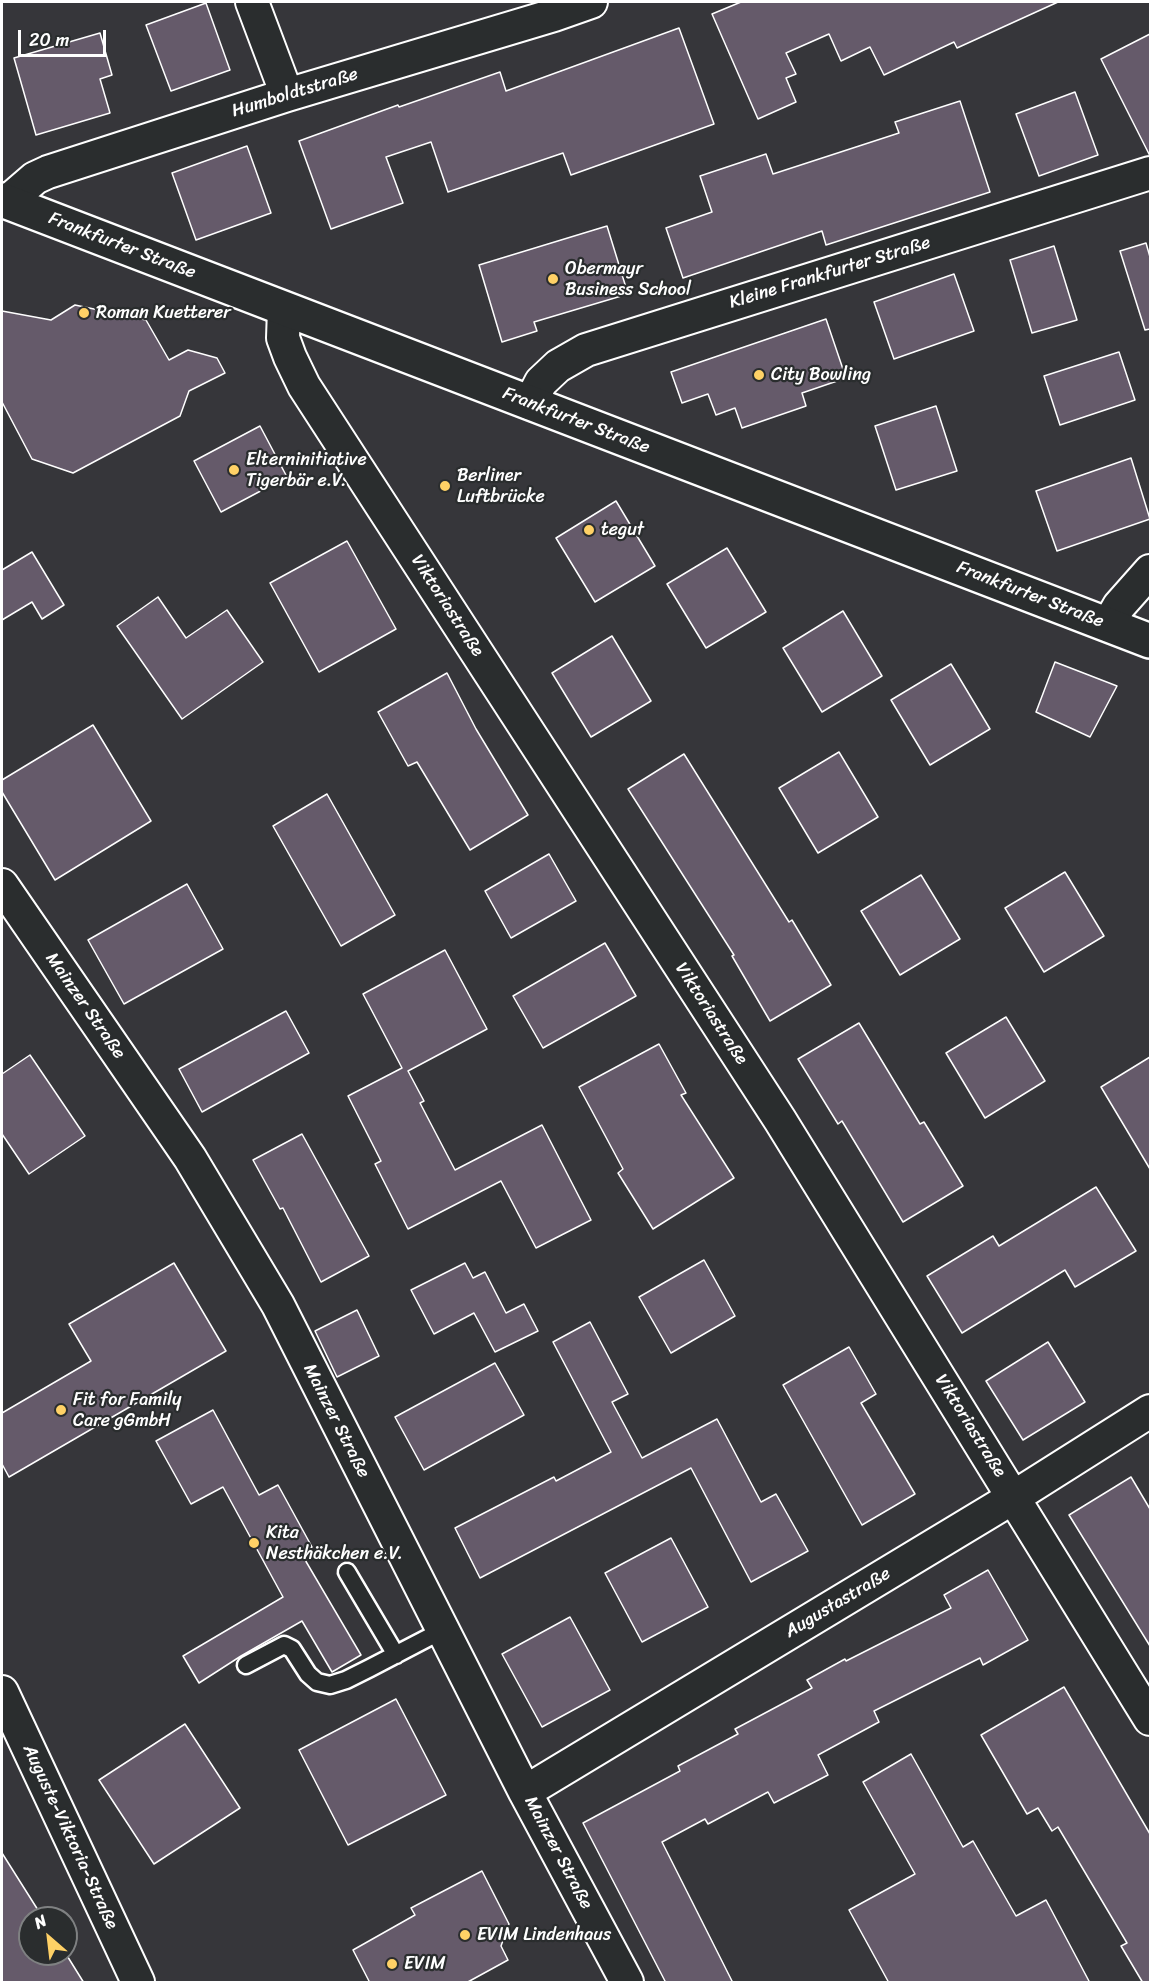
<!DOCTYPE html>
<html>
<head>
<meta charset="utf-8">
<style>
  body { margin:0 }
  #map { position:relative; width:1152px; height:1984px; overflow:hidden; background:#36363a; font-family:Sriracha,sans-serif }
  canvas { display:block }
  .frame { position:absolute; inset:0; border:3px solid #fff; pointer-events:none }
  .north { position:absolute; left:18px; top:1906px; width:60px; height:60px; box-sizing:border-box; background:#2a2d2e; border:2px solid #7f8182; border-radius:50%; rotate:332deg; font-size:16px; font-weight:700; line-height:24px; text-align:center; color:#fff }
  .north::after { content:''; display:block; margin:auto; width:21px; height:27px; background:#ffd166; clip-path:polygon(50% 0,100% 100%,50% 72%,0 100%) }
  .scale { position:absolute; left:18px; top:30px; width:88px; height:27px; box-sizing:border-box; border:3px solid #fff; border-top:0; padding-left:8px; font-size:18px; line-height:21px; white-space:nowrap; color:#fff; -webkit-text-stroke:4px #2a2d2e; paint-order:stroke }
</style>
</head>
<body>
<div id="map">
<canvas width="1152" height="1984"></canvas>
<div class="frame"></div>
<div class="north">N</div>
<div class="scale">20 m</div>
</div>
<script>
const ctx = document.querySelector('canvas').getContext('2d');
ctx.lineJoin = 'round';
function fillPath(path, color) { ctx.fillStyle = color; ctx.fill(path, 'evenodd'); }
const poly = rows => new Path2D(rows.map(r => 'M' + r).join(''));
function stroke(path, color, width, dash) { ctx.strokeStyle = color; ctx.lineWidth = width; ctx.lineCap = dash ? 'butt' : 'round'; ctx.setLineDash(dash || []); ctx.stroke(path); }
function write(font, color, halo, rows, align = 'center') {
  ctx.font = font + ' Sriracha,sans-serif'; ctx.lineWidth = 4.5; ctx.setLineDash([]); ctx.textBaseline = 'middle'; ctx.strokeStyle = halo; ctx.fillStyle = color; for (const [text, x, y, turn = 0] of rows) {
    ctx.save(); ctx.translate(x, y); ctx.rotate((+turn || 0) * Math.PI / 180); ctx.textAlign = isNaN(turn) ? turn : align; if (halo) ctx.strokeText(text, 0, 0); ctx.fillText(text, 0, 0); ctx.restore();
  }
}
const building = poly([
  [741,2,1058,2,957,48,954,42,884,75,870,47,841,61,829,34,786,53,796,74,786,78,796,102,758,119,712,14,741,2],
  [206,3,230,70,171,91,146,25,206,3],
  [679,28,714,124,571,175,563,153,448,192,431,142,386,157,403,203,331,229,299,141,398,105,399,107,500,72,506,91,679,28],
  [100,33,112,75,100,79,110,113,36,135,14,58,100,33],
  [1150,34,1150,156,1101,59,1150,34],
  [1075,92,1098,155,1039,176,1016,114,1075,92],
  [960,101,990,192,826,245,822,231,683,278,666,228,712,212,700,176,766,154,773,174,899,133,895,122,960,101],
  [247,146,271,213,196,240,172,173,247,146],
  [607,226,628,294,534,322,537,331,502,342,479,265,607,226],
  [1146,243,1150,257,1150,329,1145,330,1120,251,1146,243],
  [1054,246,1077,320,1032,333,1010,260,1054,246],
  [954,274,974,331,894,359,874,302,954,274],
  [75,305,146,320,169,360,188,350,217,358,225,373,189,391,180,416,73,473,32,459,2,402,2,311,51,320,75,305],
  [826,319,846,378,802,393,806,406,742,428,735,408,716,415,708,394,682,403,671,372,826,319],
  [1119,352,1135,400,1060,425,1044,376,1119,352],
  [936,406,957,471,896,490,875,426,936,406],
  [260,426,287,477,221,512,194,461,260,426],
  [1131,458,1150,519,1057,551,1036,491,1131,458],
  [616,501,655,566,595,602,556,538,616,501],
  [347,541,396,629,319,672,270,583,347,541],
  [727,548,766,612,706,648,667,584,727,548],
  [32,552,64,605,42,619,32,602,2,620,2,570,32,552],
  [158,597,186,638,227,610,263,662,182,719,117,626,158,597],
  [843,611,882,676,822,712,783,648,843,611],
  [612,636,651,701,591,737,552,673,612,636],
  [1055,662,1117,686,1090,737,1036,712,1055,662],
  [951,664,990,729,930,765,891,700,951,664],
  [447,673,476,729,528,815,470,850,417,762,408,766,378,712,447,673],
  [93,725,151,821,55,880,2,792,2,780,93,725],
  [839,752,878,817,818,853,779,788,839,752],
  [684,754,789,922,792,920,831,985,770,1021,732,956,734,955,628,789,684,754],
  [327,794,395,915,341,946,273,826,327,794],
  [549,854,576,901,511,938,485,891,549,854],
  [1065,872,1104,936,1044,972,1005,908,1065,872],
  [921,875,960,939,900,975,861,911,921,875],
  [187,884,223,949,124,1004,88,940,187,884],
  [605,943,636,996,543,1048,513,996,605,943],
  [445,950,487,1029,408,1071,424,1101,420,1103,455,1170,542,1125,591,1220,536,1248,501,1181,408,1229,375,1164,381,1161,348,1096,402,1068,363,994,445,950],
  [286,1011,309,1053,202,1112,179,1069,286,1011],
  [1006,1017,1045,1081,985,1118,946,1053,1006,1017],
  [859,1023,920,1124,924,1122,963,1186,903,1222,842,1121,838,1124,798,1059,859,1023],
  [659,1044,686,1093,681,1095,734,1178,653,1229,618,1173,623,1169,579,1087,659,1044],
  [30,1055,85,1136,29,1174,2,1134,2,1074,30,1055],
  [1150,1057,1150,1169,1101,1087,1150,1057],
  [302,1134,369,1256,321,1282,283,1208,280,1209,253,1160,302,1134],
  [1096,1187,1136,1251,1075,1287,1065,1270,962,1333,927,1276,993,1236,999,1246,1096,1187],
  [704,1260,735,1316,671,1353,639,1297,704,1260],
  [174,1263,226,1351,9,1477,2,1464,2,1413,91,1361,69,1324,174,1263],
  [465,1263,473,1278,485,1272,506,1313,524,1304,538,1331,495,1352,474,1313,434,1334,411,1290,465,1263],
  [357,1310,379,1356,337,1377,315,1331,357,1310],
  [590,1322,628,1394,612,1402,642,1458,717,1419,761,1502,776,1494,808,1551,751,1582,691,1468,480,1578,455,1528,554,1477,556,1481,611,1452,553,1342,590,1322],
  [1048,1342,1085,1402,1023,1440,986,1381,1048,1342],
  [849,1347,876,1394,861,1403,915,1494,862,1525,783,1385,849,1347],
  [495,1363,524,1415,424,1470,395,1417,495,1363],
  [213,1410,259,1495,278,1485,312,1547,301,1553,361,1655,332,1672,302,1621,241,1656,199,1683,183,1656,283,1597,223,1487,191,1504,156,1441,213,1410],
  [1131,1477,1150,1509,1150,1646,1069,1515,1131,1477],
  [671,1538,708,1607,642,1642,605,1573,671,1538],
  [988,1570,1028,1640,983,1665,980,1658,874,1711,879,1722,818,1755,828,1775,774,1803,768,1792,708,1824,705,1819,662,1842,733,1983,666,1983,583,1823,680,1771,678,1766,738,1734,735,1729,812,1688,807,1680,845,1659,846,1661,951,1608,944,1595,988,1570],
  [570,1617,610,1690,542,1727,502,1654,570,1617],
  [1064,1687,1150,1834,1150,1983,1143,1983,1121,1946,1127,1943,1058,1827,1052,1831,1038,1808,1027,1814,981,1735,1064,1687],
  [396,1699,446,1795,348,1845,299,1750,396,1699],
  [185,1724,240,1808,154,1864,99,1780,185,1724],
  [911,1754,963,1847,973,1841,1016,1916,1046,1900,1090,1983,889,1983,849,1910,915,1874,863,1782,911,1754],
  [2,1853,43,1918,30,1918,30,1954,66,1954,84,1983,2,1983,2,1853],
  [482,1871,509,1924,501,1946,508,1960,466,1983,370,1983,353,1950,415,1915,411,1908,482,1871]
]);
const service = poly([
  [347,1572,396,1655],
  [246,1665,284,1645,292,1649,308,1674,317,1682,330,1685,346,1680,370,1668,443,1630]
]);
const minor = poly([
  [252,2,287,95],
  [7,202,35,178,48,172,287,95,554,15,591,2],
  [284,309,283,338,290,357,304,386,780,1120,1150,1719],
  [530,403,541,382,558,366,586,350,1150,173],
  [1108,625,1119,606,1150,571],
  [2,885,190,1158,278,1305,525,1792,627,1982],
  [2,1692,138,1982],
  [525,1792,1014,1497,1150,1411]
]);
const secondary = poly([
  [2,200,1150,641]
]);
const markers = [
  [553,279,6,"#ffd166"],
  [84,313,6,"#ffd166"],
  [759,375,6,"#ffd166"],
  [234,470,6,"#ffd166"],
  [445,486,6,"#ffd166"],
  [589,530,6,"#ffd166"],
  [61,1410,6,"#ffd166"],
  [254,1543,6,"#ffd166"],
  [465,1935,6,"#ffd166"],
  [392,1964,6,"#ffd166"]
];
const streetNames = [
  ["Humboldtstraße",295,93,-17],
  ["Frankfurter Straße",122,246,21],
  ["Kleine Frankfurter Straße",830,273,-17],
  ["Frankfurter Straße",576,421,21],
  ["Frankfurter Straße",1030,595,21],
  ["Viktoriastraße",447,606,57],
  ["Mainzer Straße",85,1006,55],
  ["Viktoriastraße",711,1014,57],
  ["Mainzer Straße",336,1421,63],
  ["Viktoriastraße",970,1426,58],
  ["Augustastraße",838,1603,-31],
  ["Auguste-Viktoria-Straße",70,1837,65],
  ["Mainzer Straße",558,1853,62]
];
const poiNames = [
  ["Obermayr",565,269],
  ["Business School",565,290],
  ["Roman Kuetterer",96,313],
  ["City Bowling",771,375],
  ["Elterninitiative",246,460],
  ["Tigerbär e.V.",246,481],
  ["Berliner",457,476],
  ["Luftbrücke",457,497],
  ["tegut",601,530],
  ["Fit for Family",73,1400],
  ["Care gGmbH",73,1421],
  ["Kita",266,1533],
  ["Nesthäkchen e.V.",266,1554],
  ["EVIM Lindenhaus",477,1935],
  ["EVIM",404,1964]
];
fillPath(building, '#655a6a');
stroke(building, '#fff', 1.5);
stroke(service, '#fff', 21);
stroke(minor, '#fff', 36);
stroke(secondary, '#fff', 38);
stroke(service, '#2a2d2e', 16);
stroke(minor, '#2a2d2e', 32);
stroke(secondary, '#2a2d2e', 33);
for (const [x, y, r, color] of markers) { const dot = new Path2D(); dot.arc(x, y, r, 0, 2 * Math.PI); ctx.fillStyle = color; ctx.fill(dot); stroke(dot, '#2a2d2e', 2); }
write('18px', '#fff', '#2a2d2e', streetNames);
write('18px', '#fff', '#2a2d2e', poiNames, 'left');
</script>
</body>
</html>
